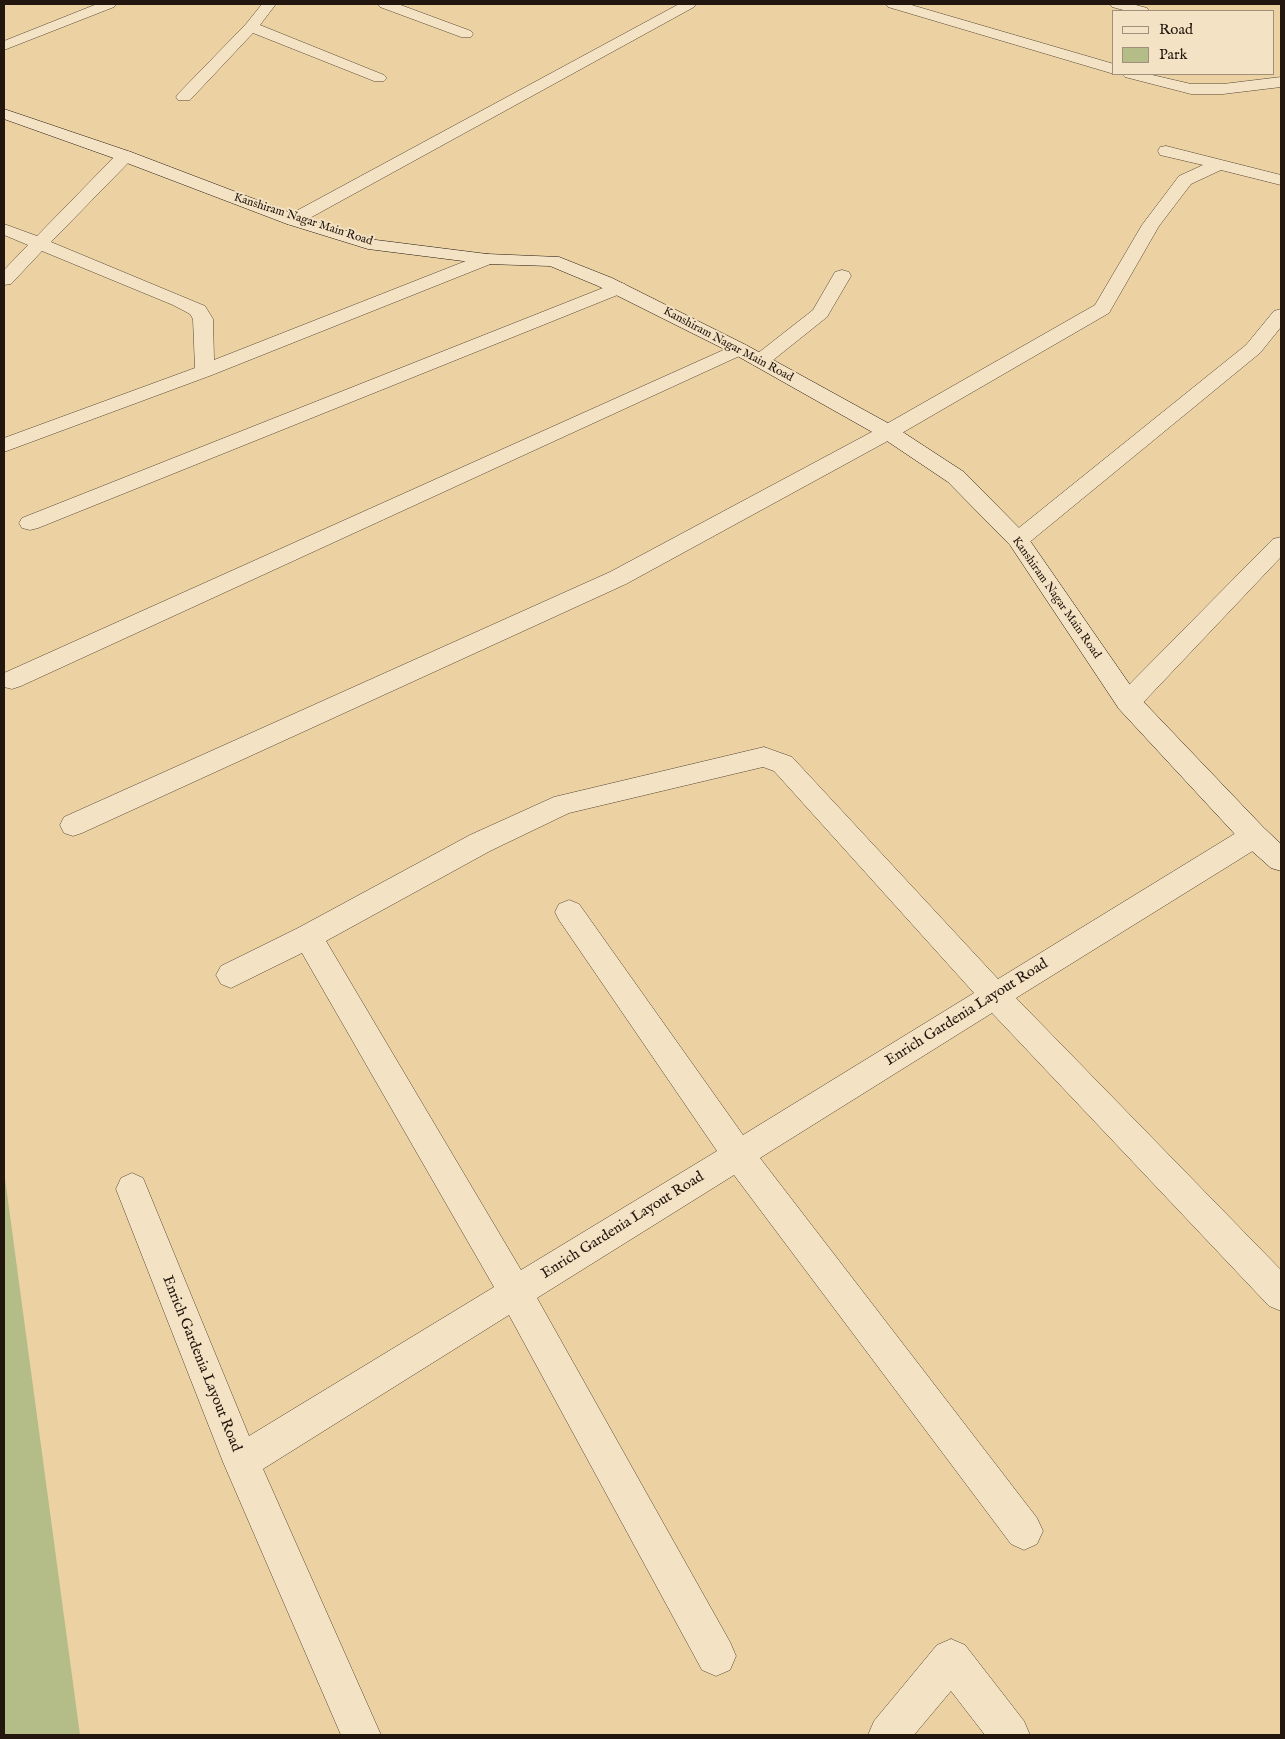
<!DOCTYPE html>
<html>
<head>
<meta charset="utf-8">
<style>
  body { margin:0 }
  #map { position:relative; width:1285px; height:1739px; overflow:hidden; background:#ecd2a2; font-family:"IM FELL English",serif }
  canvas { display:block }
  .frame { position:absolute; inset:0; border:5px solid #22160f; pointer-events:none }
  .legend { position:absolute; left:1112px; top:10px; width:162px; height:65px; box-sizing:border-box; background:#f3e2c3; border:1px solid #9f907b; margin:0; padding:6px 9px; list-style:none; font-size:15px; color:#22160f }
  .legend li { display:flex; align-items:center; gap:10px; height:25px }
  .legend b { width:25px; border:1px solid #9f907b }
</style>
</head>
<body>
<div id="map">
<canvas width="1285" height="1739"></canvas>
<div class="frame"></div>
<ul class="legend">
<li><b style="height:6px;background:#f3e2c3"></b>Road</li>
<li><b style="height:14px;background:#b4bd88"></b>Park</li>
</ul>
</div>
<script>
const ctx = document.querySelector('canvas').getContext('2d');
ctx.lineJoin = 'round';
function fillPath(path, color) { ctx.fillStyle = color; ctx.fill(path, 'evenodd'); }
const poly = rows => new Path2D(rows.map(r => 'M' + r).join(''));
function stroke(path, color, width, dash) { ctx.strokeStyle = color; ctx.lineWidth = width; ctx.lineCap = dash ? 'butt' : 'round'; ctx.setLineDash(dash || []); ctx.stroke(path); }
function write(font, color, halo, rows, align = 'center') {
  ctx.font = font + ' "IM FELL English",serif'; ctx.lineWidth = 4; ctx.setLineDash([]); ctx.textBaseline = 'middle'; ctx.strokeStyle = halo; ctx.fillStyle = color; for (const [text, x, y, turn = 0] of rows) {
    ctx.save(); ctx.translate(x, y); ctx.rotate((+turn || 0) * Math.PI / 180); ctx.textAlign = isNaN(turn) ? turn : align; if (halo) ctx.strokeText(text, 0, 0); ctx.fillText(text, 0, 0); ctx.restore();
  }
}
const green = poly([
  [4,1171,80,1735,4,1735]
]);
const street = poly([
  [97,4,116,4,114,7,4,50,4,41,97,4],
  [262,4,276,4,260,25,384,75,387,78,384,81,374,81,253,33,190,100,178,100,176,97,178,94,246,24,262,4],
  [378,4,398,4,471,31,473,34,471,37,461,37,380,7,378,4],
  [679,4,696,4,694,7,299,224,293,225,287,224,284,220,287,216,679,4],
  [886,4,908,4,1114,64,1114,74,888,7,886,4],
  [1110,4,1132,4,1147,8,1149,11,1127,11,1112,7,1110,4],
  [1122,74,1148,74,1191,84,1223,84,1281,77,1281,87,1223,94,1191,94,1125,77,1122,74],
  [1166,146,1281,175,1281,185,1221,170,1191,184,1159,226,1109,313,895,437,626,584,82,833,73,836,64,833,60,825,64,817,610,572,881,427,1095,305,1142,225,1179,176,1203,165,1160,155,1158,151,1160,147,1166,146],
  [125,151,131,152,133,156,131,160,51,242,205,306,213,319,214,360,481,255,487,254,493,255,496,259,493,263,212,375,4,452,4,438,195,368,193,319,190,314,173,305,42,251,11,284,4,285,4,270,28,245,4,235,4,224,37,236,119,152,125,151],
  [842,270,849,272,851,276,827,317,767,365,760,367,753,365,750,361,753,357,813,310,835,272,842,270],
  [618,282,625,284,627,288,625,292,38,528,30,530,22,528,19,523,22,518,618,282],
  [1281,309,1281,327,1260,353,1026,545,1018,548,1010,545,1007,540,1010,535,1246,345,1274,311,1281,309],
  [739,343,746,345,749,349,746,353,21,686,12,689,4,687,4,673,739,343],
  [1281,537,1281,557,1137,709,1128,711,1119,709,1116,702,1119,695,1273,539,1281,537],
  [764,747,792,757,998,979,1244,828,1254,825,1264,828,1267,836,1264,844,1016,998,1281,1270,1281,1311,1269,1306,992,1013,760,1158,1037,1518,1043,1531,1037,1544,1024,1550,1011,1544,734,1175,537,1298,730,1642,736,1656,730,1670,716,1676,702,1670,509,1315,263,1469,381,1735,341,1735,223,1462,116,1189,121,1178,132,1173,143,1178,249,1436,494,1287,302,953,231,988,221,984,216,975,221,966,298,928,470,835,554,797,764,747],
  [763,767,774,771,974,993,743,1135,579,904,569,900,559,904,555,912,559,920,717,1151,521,1270,326,941,490,851,569,813,763,767],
  [951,1639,965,1645,1024,1721,1030,1735,985,1735,951,1691,914,1735,868,1735,874,1721,937,1645,951,1639]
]);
const secondary = poly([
  [4,109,131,152,299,216,376,240,487,254,559,257,612,278,746,345,895,427,964,472,1026,535,1137,695,1264,828,1281,844,1281,871,1271,868,1244,844,1119,709,1010,545,948,482,881,437,732,353,598,286,550,266,487,264,368,249,287,224,119,160,4,119,4,109]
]);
const farStreetnames = [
  ["Kanshiram Nagar Main Road",303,220,18],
  ["Kanshiram Nagar Main Road",728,345,28],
  ["Kanshiram Nagar Main Road",1056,598,55]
];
const streetNames = [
  ["Enrich Gardenia Layout Road",967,1013,-32],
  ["Enrich Gardenia Layout Road",623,1226,-32],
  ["Enrich Gardenia Layout Road",201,1364,68]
];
fillPath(green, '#b4bd88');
stroke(street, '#544534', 1);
stroke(secondary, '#22160f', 1);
fillPath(street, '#f3e2c3');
fillPath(secondary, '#f3e2c3');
write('12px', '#22160f', '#f3e2c3', farStreetnames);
write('15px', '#22160f', '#f3e2c3', streetNames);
</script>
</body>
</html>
